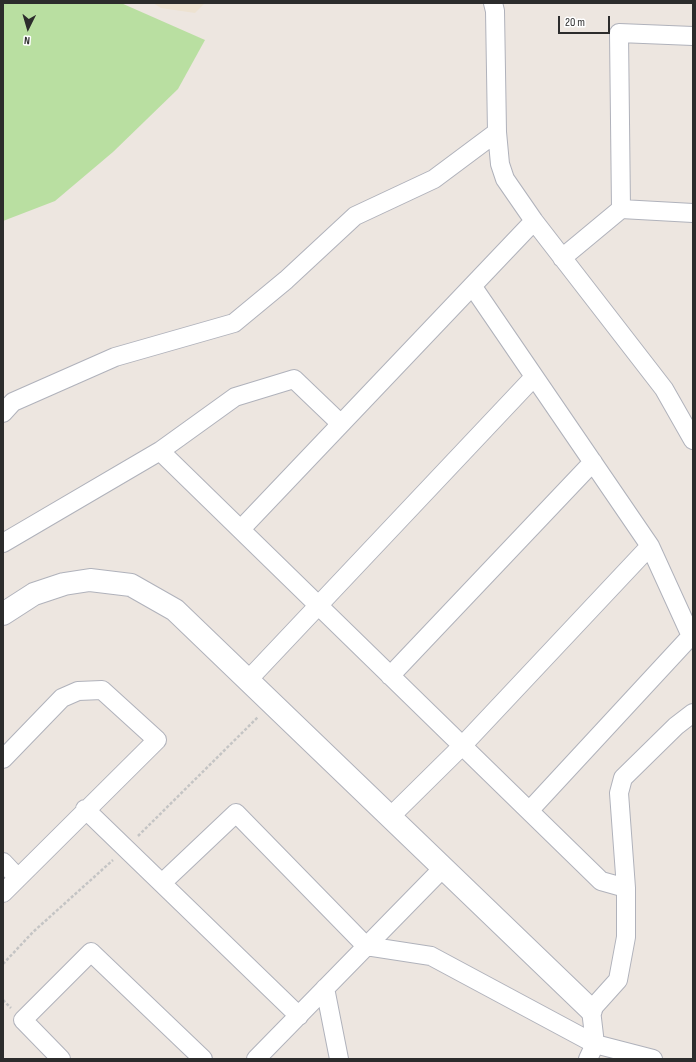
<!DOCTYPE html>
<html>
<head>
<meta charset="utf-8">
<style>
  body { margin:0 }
  #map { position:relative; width:696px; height:1062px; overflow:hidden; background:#ede6e0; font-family:"Sofia Sans Condensed",sans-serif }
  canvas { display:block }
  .frame { position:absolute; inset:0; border:4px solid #2c2c2c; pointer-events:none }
  .north { position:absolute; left:8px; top:8px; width:40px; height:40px; -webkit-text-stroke:3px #fff; paint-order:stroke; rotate:185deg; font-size:11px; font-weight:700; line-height:16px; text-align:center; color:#2c2c2c }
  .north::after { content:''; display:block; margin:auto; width:14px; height:18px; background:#2c2c2c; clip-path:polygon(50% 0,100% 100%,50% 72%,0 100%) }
  .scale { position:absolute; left:558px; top:16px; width:52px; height:18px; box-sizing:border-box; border:2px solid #2c2c2c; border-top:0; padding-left:5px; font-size:12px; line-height:14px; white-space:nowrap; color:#2c2c2c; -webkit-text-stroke:3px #fff; paint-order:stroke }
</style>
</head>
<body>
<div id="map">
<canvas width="696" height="1062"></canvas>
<div class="frame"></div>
<div class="north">N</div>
<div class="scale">20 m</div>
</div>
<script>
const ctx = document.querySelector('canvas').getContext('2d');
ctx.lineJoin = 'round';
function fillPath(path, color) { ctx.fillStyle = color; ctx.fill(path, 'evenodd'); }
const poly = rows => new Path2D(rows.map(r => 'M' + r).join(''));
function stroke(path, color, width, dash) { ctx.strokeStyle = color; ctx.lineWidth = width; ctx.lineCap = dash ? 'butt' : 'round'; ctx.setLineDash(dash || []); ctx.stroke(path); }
const education = poly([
  [153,3,205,3,195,13,161,8]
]);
const green = poly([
  [3,3,121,3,205,40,178,89,113,152,55,201,3,221]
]);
const path = poly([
  [138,836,258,717],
  [3,964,33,932,113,860],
  [3,1000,11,1008]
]);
const minor = poly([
  [493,3,495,11,497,132,500,164,505,179,534,221,664,389,693,440],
  [621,209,619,33,693,36],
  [562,258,621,209,693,213],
  [473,287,650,546,691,636,529,811],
  [3,413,13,402,115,357,234,323,286,280,355,216,434,179,497,132],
  [160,451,601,881,626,888],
  [241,529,534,221],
  [3,543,160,451,235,397,294,379,341,424],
  [390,676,593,462],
  [248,680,534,377],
  [3,759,62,698,78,691,102,690,157,740,3,893],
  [85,809,299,1016],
  [390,817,462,746,650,546],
  [3,862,18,878],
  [162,883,236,813,366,946,431,956,595,1044,653,1059],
  [325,988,339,1059],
  [61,1059,23,1020,91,952,203,1059],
  [256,1059,443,868],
  [588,1059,595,1044,591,1010,618,980,626,937,626,888,619,793,623,778,676,726,693,713]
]);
const tertiary = poly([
  [3,614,34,594,64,584,90,580,131,585,175,610,591,1010]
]);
fillPath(education, '#ede2d1');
fillPath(green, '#b9dfa1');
stroke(minor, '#b0b2bb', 20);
stroke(tertiary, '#b0b2bb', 24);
stroke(path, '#c4c4c4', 2.5, [3, 2]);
stroke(minor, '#fff', 18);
stroke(tertiary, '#fff', 22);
</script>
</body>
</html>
